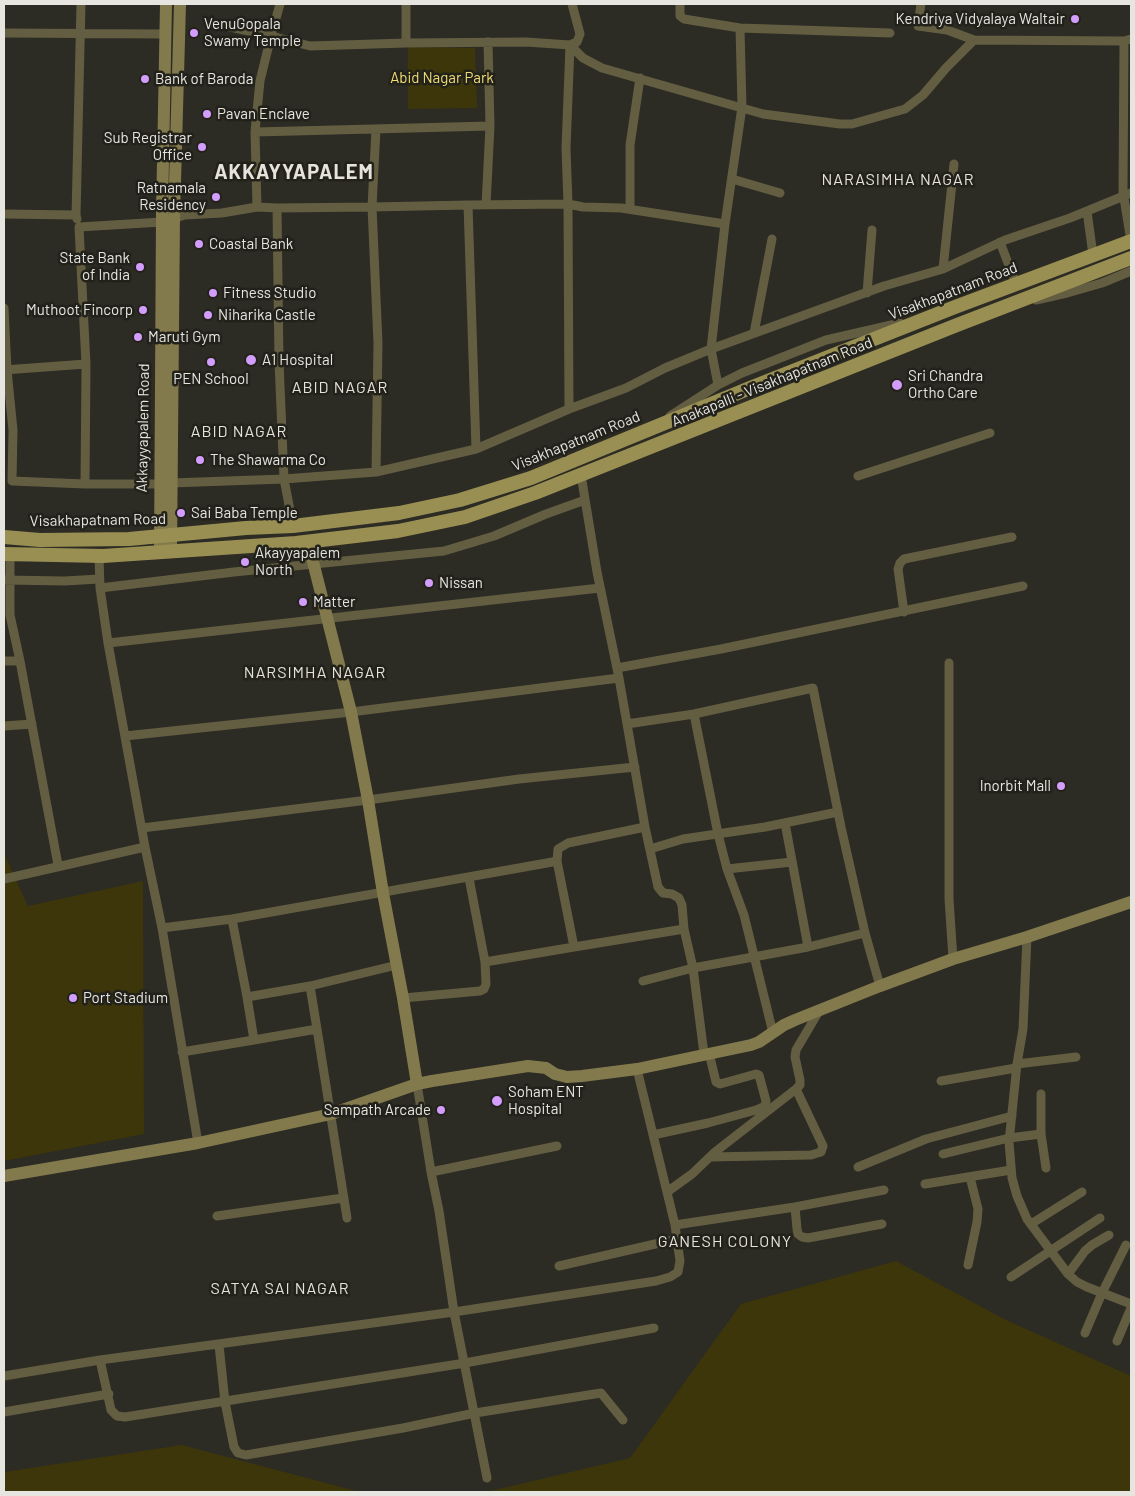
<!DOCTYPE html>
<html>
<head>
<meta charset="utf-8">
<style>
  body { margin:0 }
  #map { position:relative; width:1135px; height:1496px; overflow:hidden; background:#2c2b24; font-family:Barlow,sans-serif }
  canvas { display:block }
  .frame { position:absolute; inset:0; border:5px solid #e6e5e0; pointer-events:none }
</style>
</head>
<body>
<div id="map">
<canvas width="1135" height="1496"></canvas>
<div class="frame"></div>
</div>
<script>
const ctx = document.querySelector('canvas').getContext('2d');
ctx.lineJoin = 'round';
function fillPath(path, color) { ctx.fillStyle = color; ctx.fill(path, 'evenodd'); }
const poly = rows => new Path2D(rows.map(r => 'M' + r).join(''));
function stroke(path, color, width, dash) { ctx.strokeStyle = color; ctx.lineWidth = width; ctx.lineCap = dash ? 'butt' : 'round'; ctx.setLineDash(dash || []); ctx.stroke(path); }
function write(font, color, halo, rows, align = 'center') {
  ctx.font = font + ' Barlow,sans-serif'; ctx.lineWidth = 5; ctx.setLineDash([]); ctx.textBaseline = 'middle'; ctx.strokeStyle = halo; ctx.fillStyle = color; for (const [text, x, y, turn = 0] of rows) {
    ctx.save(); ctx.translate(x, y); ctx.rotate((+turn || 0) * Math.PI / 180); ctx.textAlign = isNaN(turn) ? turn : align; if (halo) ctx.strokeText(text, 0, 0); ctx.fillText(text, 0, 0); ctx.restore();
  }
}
const green = poly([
  [408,47,475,48,477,108,408,109],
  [4,854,28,906,143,881,144,1134,4,1161],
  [896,1261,1006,1320,1131,1376,1131,1492,486,1492,630,1458,741,1304],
  [182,1445,360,1492,4,1492,4,1472]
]);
const street = poly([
  [280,4,271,36,310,46,406,43],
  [406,4,406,43,526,42,570,45,566,148,568,204,583,207,621,208,725,224,742,107,740,28],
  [572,4,580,34,577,42,570,45,583,58,602,68,763,114,840,124,852,124,905,109,923,95,946,68,974,40],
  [680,4,680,16,684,19,740,28,890,33],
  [921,4,918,26,947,30,974,40,1124,41,1131,39],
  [217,24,271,36,260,81,255,132,257,207],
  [4,33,165,34],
  [1124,41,1123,192,1131,241],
  [488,42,490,126],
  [255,132,490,126,486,205],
  [732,179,780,193],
  [468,205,568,204,569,409,476,449],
  [630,209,630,145,640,78],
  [1087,211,1093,255],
  [4,214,76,215,77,219],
  [76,215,81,4],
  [1000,242,1016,284],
  [943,269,954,164],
  [867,293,872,230],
  [1036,300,1067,293,1102,283,1131,271],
  [4,308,7,370,13,430,12,481,85,484],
  [754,333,772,239],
  [86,364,85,484,159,484],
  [4,370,86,364,79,227,162,222,185,215,222,213,257,207,277,208,279,362,284,479,293,526],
  [718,385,711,349,725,224],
  [569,409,626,388,665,368,711,349,884,286,943,269,1005,240,1070,218,1131,193],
  [670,416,718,385,742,373,826,340,900,323],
  [376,472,476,449,468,205,372,207,376,129],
  [581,475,597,572,619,678,645,827,658,887,663,893,672,894,679,898,682,905,684,929,693,968,704,1054],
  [858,476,990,433],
  [171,483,284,479,376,472,378,343,372,207,277,208],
  [10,554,10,615,20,661],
  [99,556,100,588,108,643,145,847,162,928,198,1143],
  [4,580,65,581,99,579],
  [100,588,234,572,444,551,494,536,546,514,585,500],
  [904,612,898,569,900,563,904,559,1012,537],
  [108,643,600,588],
  [4,661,20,661,58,865],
  [949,663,949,899,953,959],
  [617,668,721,649,1023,586],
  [694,714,718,834,727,869,744,915,773,1033],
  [627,724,694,714,813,688,841,827,865,933,880,986],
  [4,726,32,724],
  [125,736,351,712,619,678],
  [785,823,808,947],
  [142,828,368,800,519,779,635,767],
  [650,849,683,839,765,827,838,812],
  [727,869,792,862],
  [4,879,145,847],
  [232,919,247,997,310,986,397,965],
  [162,928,232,919,547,863,557,861,558,849,568,843,645,827],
  [1027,937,1023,1029,1017,1064,1009,1142,1012,1178,1017,1196,1027,1219,1068,1274,1077,1282,1087,1287,1131,1304],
  [574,947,684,929],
  [485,962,574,947,557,861],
  [643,981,693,968,808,947,865,933],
  [403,998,480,991,484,989,486,984,485,962,469,878],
  [317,1029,347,1218],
  [254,1040,317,1029,310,986],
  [182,1052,254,1040,247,997],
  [1017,1064,1076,1057],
  [941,1081,1016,1068],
  [417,1084,431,1172,439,1211,454,1312,487,1478],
  [1041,1094,1041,1134,1046,1168],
  [653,1135,708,1123,756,1110,765,1106,766,1101,759,1075,756,1074,720,1084,716,1082,709,1053],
  [943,1154,1009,1138,1041,1134],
  [710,1157,811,1155,821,1152,823,1146,796,1089],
  [858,1167,926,1139,1012,1116],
  [431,1172,557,1146],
  [925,1184,1011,1170],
  [667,1192,692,1174,715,1152,796,1089,800,1085,800,1080,795,1057,796,1050,819,1011],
  [795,1207,797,1229,798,1234,802,1237,808,1238,882,1224],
  [217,1216,343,1198],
  [1031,1224,1082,1192],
  [675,1225,795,1207,884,1190],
  [968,1265,977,1222,978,1209,970,1177],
  [559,1266,677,1239],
  [1068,1274,1085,1251,1092,1245,1109,1235],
  [1011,1277,1100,1218],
  [1085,1333,1102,1293,1126,1245],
  [1117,1341,1131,1308],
  [219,1345,225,1402,234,1447,238,1453,246,1455,403,1428,475,1413,601,1393,623,1420],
  [100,1360,111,1410,117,1416,125,1417,465,1363,654,1328],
  [4,1376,100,1360,454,1312,656,1281,670,1277,678,1272,680,1261,675,1225,637,1069],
  [4,1412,109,1394]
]);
const secondary = poly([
  [308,542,351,712,368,800,383,893,403,998,417,1084],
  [171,552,174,218,180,4],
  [160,553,162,213,166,4],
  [4,1176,198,1143,331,1114,417,1084,432,1081,528,1066,546,1068,555,1074,567,1077,582,1076,637,1069,751,1045,759,1042,784,1025,795,1020,880,986,953,959,1027,937,1131,902]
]);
const primary = poly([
  [4,537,40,540,129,539,246,528,293,526,399,513,460,500,531,478,750,388,955,307,1131,241],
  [4,554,103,556,296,543,398,531,465,517,535,493,957,325,1131,258]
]);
const markers = [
  [1075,19,5,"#d29dfd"],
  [194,33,5,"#d29dfd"],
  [145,79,5,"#d29dfd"],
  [207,114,5,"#d29dfd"],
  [202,147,5,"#d29dfd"],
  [216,197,5,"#d29dfd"],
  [199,244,5,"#d29dfd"],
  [140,267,5,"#d29dfd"],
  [213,293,5,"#d29dfd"],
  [143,310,5,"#d29dfd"],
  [208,315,5,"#d29dfd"],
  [138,337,5,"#d29dfd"],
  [251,360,6,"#d29dfd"],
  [211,362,5,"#d29dfd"],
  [897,385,6,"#d29dfd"],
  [200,460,5,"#d29dfd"],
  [181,513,5,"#d29dfd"],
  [245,562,5,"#d29dfd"],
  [429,583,5,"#d29dfd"],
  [303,602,5,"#d29dfd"],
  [1061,786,5,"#d29dfd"],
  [73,998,5,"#d29dfd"],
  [497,1101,6,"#d29dfd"],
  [441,1110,5,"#d29dfd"]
];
const poiNames = [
  ["Kendriya Vidyalaya Waltair",1065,19,"right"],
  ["VenuGopala",204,24],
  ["Swamy Temple",204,41],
  ["Bank of Baroda",155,79],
  ["Pavan Enclave",217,114],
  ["Sub Registrar",192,138,"right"],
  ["Office",192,155,"right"],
  ["Ratnamala",206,188,"right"],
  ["Residency",206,205,"right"],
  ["Coastal Bank",209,244],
  ["State Bank",130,258,"right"],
  ["of India",130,275,"right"],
  ["Fitness Studio",223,293],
  ["Muthoot Fincorp",133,310,"right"],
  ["Niharika Castle",218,315],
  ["Maruti Gym",148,337],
  ["A1 Hospital",262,360],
  ["Sri Chandra",908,376],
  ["Ortho Care",908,393],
  ["PEN School",211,379,"center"],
  ["The Shawarma Co",210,460],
  ["Sai Baba Temple",191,513],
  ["Akayyapalem",255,553],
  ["North",255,570],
  ["Nissan",439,583],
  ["Matter",313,602],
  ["Inorbit Mall",1051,786,"right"],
  ["Port Stadium",83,998],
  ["Soham ENT",508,1092],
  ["Hospital",508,1109],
  ["Sampath Arcade",431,1110,"right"]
];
const parkNames = [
  ["Abid Nagar Park",442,78]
];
const streetNames = [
  ["Visakhapatnam Road",953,291,-21],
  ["Anakapalli - Visakhapatnam Road",772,382,-22],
  ["Akkayyapalem Road",143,428,-89],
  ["Visakhapatnam Road",576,441,-22],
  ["Visakhapatnam Road",98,520,-1]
];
const neighbourhoodNames = [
  ["NARASIMHA NAGAR",898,180],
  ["ABID NAGAR",340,388],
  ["ABID NAGAR",239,432],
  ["NARSIMHA NAGAR",315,673],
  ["GANESH COLONY",725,1242],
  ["SATYA SAI NAGAR",280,1289]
];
const districtNames = [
  ["AKKAYYAPALEM",294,172]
];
fillPath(green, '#3d360b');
stroke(street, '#635d41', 9);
stroke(secondary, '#82794c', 12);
stroke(primary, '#9a8f53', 14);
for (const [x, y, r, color] of markers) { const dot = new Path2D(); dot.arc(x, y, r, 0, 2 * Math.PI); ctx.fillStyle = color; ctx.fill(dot); stroke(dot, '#22211a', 2); }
write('15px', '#e6e5e0', '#22211a', poiNames, 'left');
write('15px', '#efdc75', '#22211a', parkNames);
write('15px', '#e6e5e0', '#22211a', streetNames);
ctx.letterSpacing = '1px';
write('16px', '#e5e3da', '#22211a', neighbourhoodNames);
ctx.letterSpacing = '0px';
ctx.letterSpacing = '1px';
write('bold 20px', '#e5e3da', '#22211a', districtNames);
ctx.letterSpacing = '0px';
</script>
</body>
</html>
